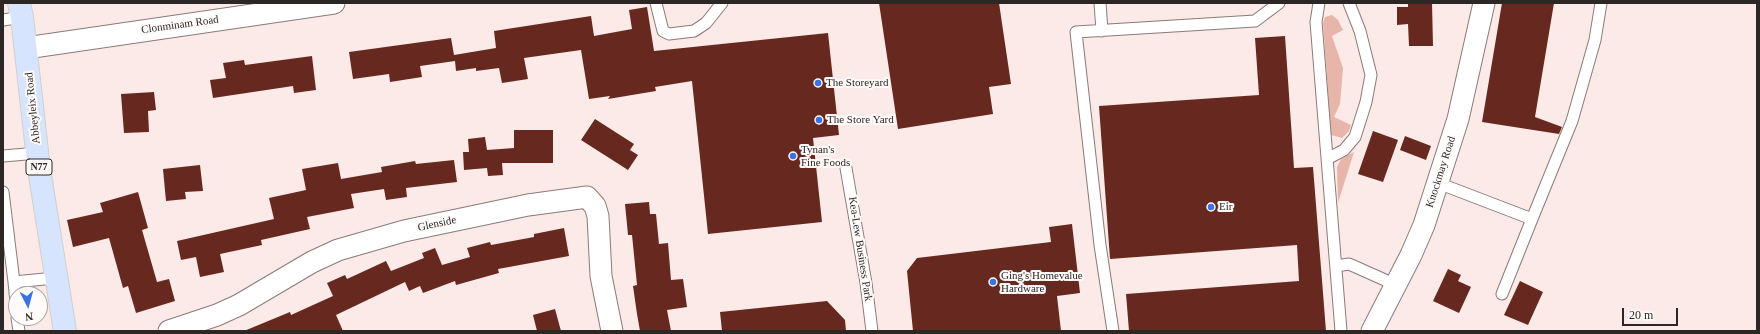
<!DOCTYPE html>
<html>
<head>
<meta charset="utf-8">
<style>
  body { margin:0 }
  #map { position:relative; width:1760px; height:334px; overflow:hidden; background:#fbeae7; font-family:"Times New Roman",serif }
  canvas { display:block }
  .frame { position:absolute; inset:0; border:4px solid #2c2624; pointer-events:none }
  .north { position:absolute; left:8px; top:286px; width:40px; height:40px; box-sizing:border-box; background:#fefbfa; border:1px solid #aaa6a4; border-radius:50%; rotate:174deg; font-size:11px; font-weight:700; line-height:16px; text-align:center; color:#2c2624 }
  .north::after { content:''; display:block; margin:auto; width:14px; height:18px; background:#3a72e2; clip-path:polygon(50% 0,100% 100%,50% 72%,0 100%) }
  .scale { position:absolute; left:1622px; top:308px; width:56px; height:18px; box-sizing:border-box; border:2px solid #2c2624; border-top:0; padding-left:5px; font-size:12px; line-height:14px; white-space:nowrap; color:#2c2624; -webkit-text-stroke:3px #fefbfa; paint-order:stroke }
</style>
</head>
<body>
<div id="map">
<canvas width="1760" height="334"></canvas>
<div class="frame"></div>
<div class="north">N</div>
<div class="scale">20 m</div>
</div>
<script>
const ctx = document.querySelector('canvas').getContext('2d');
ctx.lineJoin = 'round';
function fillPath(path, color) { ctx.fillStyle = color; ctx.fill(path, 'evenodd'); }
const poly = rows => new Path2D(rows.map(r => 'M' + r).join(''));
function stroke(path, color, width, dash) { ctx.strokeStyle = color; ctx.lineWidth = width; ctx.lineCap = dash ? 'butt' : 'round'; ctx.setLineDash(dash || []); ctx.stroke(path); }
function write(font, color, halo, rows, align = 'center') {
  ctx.font = font + ' "Times New Roman",serif'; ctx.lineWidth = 4; ctx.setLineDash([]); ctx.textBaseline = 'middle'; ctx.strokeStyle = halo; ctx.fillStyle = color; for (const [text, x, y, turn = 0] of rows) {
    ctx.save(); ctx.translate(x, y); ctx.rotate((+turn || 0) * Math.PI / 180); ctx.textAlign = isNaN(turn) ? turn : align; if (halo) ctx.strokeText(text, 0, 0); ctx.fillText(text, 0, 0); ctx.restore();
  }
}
const green = poly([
  [1332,15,1338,20,1343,30,1332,36,1343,68,1340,104,1334,117,1351,125,1349,131,1342,138,1331,135,1323,23,1325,17],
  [1354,152,1338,203,1337,167,1341,159]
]);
const building = poly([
  [879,3,999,3,1011,84,989,87,993,114,898,129],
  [1432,3,1433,46,1409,46,1408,24,1397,25,1397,7,1408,7,1408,4],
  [1502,3,1554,3,1535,117,1562,127,1559,134,1482,122],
  [647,7,654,51,828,33,839,135,813,138,822,222,708,234,692,81,655,87,656,91,608,99,610,96,589,99,581,50,524,58,528,79,502,83,499,68,476,71,476,68,456,71,455,61,420,66,422,77,390,82,389,74,353,79,349,52,451,38,454,55,496,48,494,31,591,16,594,36,632,29,629,10],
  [1285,36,1294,168,1313,167,1326,331,1129,331,1126,294,1299,281,1297,245,1110,259,1099,106,1259,95,1255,38],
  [312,56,316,90,294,93,293,86,213,98,210,80,226,78,223,63,244,60,245,65],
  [154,92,156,110,148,111,149,132,124,133,121,94],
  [595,119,634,144,630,150,638,155,628,170,581,140],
  [514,130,553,130,553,163,502,163,503,175,488,176,487,168,464,170,463,152,469,152,468,139,485,137,487,150,514,148],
  [1373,131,1398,140,1383,182,1358,174],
  [1405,136,1431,146,1426,160,1400,150],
  [454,160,457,182,406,188,407,197,386,200,384,189,351,194,354,208,307,217,310,229,261,240,262,245,220,254,224,272,200,277,196,257,181,260,177,241,274,219,269,198,306,190,302,169,338,163,341,179,382,172,381,167,415,161,416,164],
  [200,165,203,191,185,192,186,199,166,201,163,169],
  [138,192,148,228,142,230,157,282,169,279,175,301,136,313,128,286,123,288,109,238,73,247,67,220,103,212,100,203],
  [649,202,650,214,656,214,659,244,668,243,671,280,683,279,687,307,667,310,671,331,640,331,637,314,633,286,637,285,632,235,628,235,625,204],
  [1072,224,1080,293,1057,296,1061,331,913,331,907,271,917,258,1051,242,1049,227],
  [564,228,569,256,498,269,499,273,456,285,455,281,423,293,420,286,409,291,405,282,336,315,343,331,244,331,290,312,291,315,333,296,327,283,345,275,347,279,386,261,391,271,424,258,422,253,435,248,442,265,470,257,467,248,490,242,491,245,534,237,534,234],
  [1448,269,1461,275,1458,281,1471,287,1459,313,1433,301],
  [1520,281,1543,292,1528,325,1504,315],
  [827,301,845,320,846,331,722,331,720,312],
  [555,309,561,331,537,331,533,315]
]);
const lane = poly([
  [656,3,663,31,669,34,694,31,706,23,722,3],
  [1100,3,1102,31],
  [1319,3,1316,22,1341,331],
  [3,20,22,17],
  [3,156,38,153],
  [1327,159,1344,150,1355,137,1366,102,1371,75,1360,31,1349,3],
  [846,168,866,283,872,331],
  [1438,183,1532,219,1572,121,1595,40,1601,3],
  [3,192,14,282,55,278],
  [1336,266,1349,264,1385,280,1395,286],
  [14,282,16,303],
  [1502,294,1532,219],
  [17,318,19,331],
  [1113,331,1100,245,1076,32,1255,21,1279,3]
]);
const street = poly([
  [26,48,334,3],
  [169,331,217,315,239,305,312,262,338,250,404,231,528,205,587,197,595,206,598,216,601,276,612,331],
  [1372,331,1411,255,1424,225,1458,119,1484,3]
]);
const primary = poly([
  [19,3,22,17,39,169,65,331]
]);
const markers = [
  [818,83,4,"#3a72e2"],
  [819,120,4,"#3a72e2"],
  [793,156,4,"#3a72e2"],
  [1211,207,4,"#3a72e2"],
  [993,282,4,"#3a72e2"]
];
const shields = [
  [39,167,26]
];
const shieldNames = [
  ["N77",39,167]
];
const streetNames = [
  ["Clonminam Road",180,25,-8],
  ["Abbeyleix Road",33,108,-96],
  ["Knockmay Road",1441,172,-72],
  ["Glenside",437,224,-12],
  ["Kea-Lew Business Park",860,249,81]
];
const poiNames = [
  ["The Storeyard",826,83],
  ["The Store Yard",827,120],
  ["Tynan's",801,150],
  ["Fine Foods",801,163],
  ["Eir",1219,207],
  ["Ging's Homevalue",1001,276],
  ["Hardware",1001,289]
];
fillPath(green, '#e8b5ab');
fillPath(building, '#67291f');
stroke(lane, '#8a7b78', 13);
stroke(street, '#8a7b78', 23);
stroke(primary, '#d1cfcf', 24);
stroke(lane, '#fff', 11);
stroke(street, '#fff', 21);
stroke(primary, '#d6e4fe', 22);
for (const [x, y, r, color] of markers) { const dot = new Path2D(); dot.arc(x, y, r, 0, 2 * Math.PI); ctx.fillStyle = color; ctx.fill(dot); stroke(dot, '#fefbfa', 1.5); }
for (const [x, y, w] of shields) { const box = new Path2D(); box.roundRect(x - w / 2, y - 8, w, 16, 3); ctx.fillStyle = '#fefbfa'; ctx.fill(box); stroke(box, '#2c2624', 1); }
write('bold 10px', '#2c2624', null, shieldNames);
write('11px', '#2c2624', '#fefbfa', streetNames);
write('11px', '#2c2624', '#fefbfa', poiNames, 'left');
</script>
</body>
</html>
